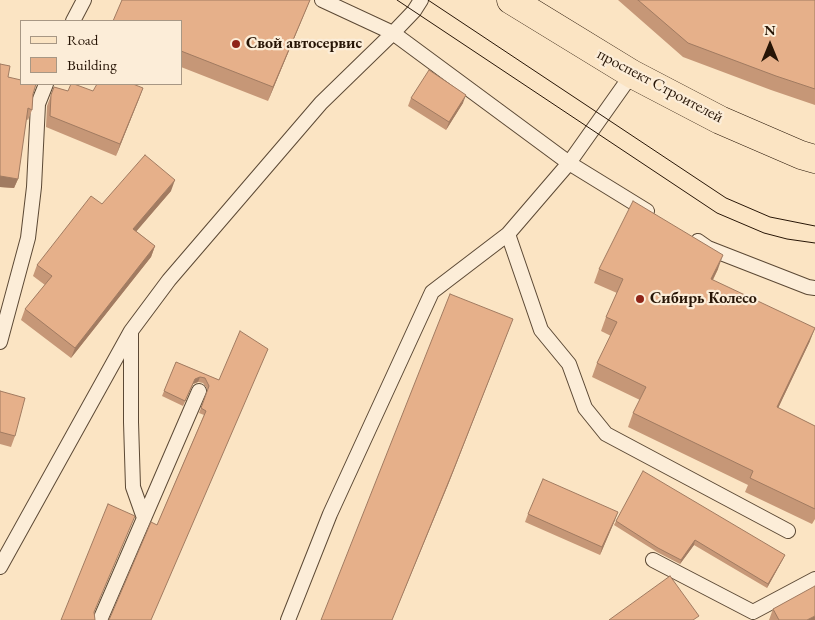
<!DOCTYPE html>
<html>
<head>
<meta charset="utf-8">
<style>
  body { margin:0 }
  #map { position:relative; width:815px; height:620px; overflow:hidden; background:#fbe4c3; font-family:"EB Garamond",serif }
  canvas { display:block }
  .legend { position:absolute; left:20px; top:20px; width:162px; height:65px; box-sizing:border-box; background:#fcedd8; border:1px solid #a79784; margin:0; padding:6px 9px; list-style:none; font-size:15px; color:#271506 }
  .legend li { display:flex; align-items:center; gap:10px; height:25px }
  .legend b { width:25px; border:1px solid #a79784 }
  .north { position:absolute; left:745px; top:20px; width:50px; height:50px; -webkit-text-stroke:4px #fcedd8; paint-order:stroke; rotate:0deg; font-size:14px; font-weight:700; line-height:20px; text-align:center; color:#271506 }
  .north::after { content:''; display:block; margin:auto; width:18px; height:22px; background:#271506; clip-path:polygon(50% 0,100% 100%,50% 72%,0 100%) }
</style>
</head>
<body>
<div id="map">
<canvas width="815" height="620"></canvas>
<ul class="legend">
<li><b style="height:6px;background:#fbe4c3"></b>Road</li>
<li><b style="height:14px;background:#e6b08a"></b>Building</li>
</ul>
<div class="north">N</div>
</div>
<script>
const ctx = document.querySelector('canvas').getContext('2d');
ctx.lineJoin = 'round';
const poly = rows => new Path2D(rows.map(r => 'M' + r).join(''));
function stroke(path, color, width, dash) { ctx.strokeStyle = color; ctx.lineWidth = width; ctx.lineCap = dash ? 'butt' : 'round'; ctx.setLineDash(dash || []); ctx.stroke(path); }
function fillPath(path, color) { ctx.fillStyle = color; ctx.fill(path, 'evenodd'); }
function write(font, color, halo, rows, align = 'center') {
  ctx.font = font + ' "EB Garamond",serif'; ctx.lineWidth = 4.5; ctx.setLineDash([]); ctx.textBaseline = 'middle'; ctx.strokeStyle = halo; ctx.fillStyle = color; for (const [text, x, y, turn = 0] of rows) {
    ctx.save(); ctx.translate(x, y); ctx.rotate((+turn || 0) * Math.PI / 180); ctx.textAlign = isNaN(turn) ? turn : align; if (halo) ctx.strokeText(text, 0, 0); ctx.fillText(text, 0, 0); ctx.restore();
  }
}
const service = poly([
  [322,0,393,33,569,163,647,211],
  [73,21,84,0],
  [508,234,541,330,569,364,585,408,606,434,788,531],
  [698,241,708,248,808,287,815,288],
  [131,332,131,422,133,487,144,518],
  [0,342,28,238,34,187,38,104,46,84],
  [653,560,753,612,815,579],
  [0,567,131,331,169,280,321,103,393,33,414,11,421,0],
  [100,620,199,391],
  [288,620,330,514,432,292,508,234,569,163,632,74]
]);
const primary = poly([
  [511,0,632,74,720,120,801,155,815,159]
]);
const tram = poly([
  [397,0,717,213,764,233,787,239,815,243],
  [428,0,726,198,770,217,815,226]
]);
const wall = poly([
  [310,0,268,101,181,67,181,21],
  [618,0,815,0,815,105,771,90,683,57],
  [0,64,8,77,33,94,32,110,28,120,26,119,18,179,14,188,0,187],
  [54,87,68,91,93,91,143,88,116,156,46,127,47,106],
  [411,98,463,103,446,130,408,106],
  [171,191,136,231,155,246,151,257,71,358,21,320,25,309,45,285,33,276,37,265,102,204],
  [599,269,718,269,713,280,810,341,778,408,815,426,815,519,812,524,745,492,748,485,628,427,633,413,640,400,592,377,597,363,611,336,601,331,606,317,617,293,594,283],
  [268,349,110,619,157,525,204,415,199,413,208,390,203,383,198,382,193,384,183,406,162,396,176,362,219,380],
  [0,391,15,436,11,447,0,444],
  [528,514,615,520,600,555,525,522],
  [616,521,783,559,767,588,694,545,680,564,657,552,614,525],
  [773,609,815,620,769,620]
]);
const shadedWall = poly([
  [310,0,268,101,273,87],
  [143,88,139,99,116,156,120,144],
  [466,95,463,103,446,130,449,122],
  [0,176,18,179,14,188,0,187],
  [175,180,171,191,129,240,133,229],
  [155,246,151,257,71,358,75,348],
  [723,255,718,269,706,293,711,279],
  [513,319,448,485,392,620],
  [815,328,810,341,772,421,777,407],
  [200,377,198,382,193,384,183,406,195,379],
  [618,512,615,520,600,555,602,547],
  [695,540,694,545,680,564,681,560],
  [785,555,783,559,767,588,768,584],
  [815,616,815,620,807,620]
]);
const building = poly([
  [122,0,310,0,273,87,181,51,181,21,113,21,122,0],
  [638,0,815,0,815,89,776,76,688,43,638,0],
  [0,64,10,66,8,77,21,80,21,84,36,84,33,94,32,110,28,108,18,179,0,176,0,64],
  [429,70,466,95,449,122,411,98,429,70],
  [71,84,74,84,93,91,97,84,133,84,143,88,120,144,50,116,51,95,54,87,68,91,71,84],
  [145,155,175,180,133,229,155,246,75,348,25,309,52,276,37,265,91,196,102,204,145,155],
  [633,201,723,255,711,279,815,328,777,407,815,426,815,509,750,478,753,471,633,413,646,387,597,363,617,322,606,317,623,279,599,269,633,201],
  [450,294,513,319,453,471,392,620,321,620,450,294],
  [240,331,268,349,151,620,109,620,151,522,157,525,206,411,201,408,209,386,205,378,200,377,195,379,185,401,164,391,176,362,219,380,240,331],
  [0,391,25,398,15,436,0,432,0,391],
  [643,471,785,555,768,584,695,540,681,560,658,548,616,521,643,471],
  [543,479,618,512,602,547,528,514,543,479],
  [108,504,135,516,94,612,95,620,61,620,108,504],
  [670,576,699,616,693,620,609,620,670,576],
  [815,586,815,616,807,620,779,620,773,609,815,586]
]);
const markers = [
  [236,44,5,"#8f2418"],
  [640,299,5,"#8f2418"]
];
const poiNames = [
  ["Свой автосервис",246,44],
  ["Сибирь Колесо",650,299]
];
const streetNames = [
  ["проспект Строителей",660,86,28]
];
stroke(service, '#5c4935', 16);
stroke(primary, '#271506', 29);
stroke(service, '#fcedd8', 14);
stroke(primary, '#fbe4c3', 28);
stroke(tram, '#271506', 1);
fillPath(wall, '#c69777');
fillPath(shadedWall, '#a17b61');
fillPath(building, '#e6b08a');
stroke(building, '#a17b61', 1);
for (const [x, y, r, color] of markers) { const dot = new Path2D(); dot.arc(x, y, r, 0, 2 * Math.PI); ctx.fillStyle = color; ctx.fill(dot); stroke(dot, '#fcedd8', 2); }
write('bold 16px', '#271506', '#fcedd8', poiNames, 'left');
write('16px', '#271506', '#fcedd8', streetNames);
</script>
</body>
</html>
